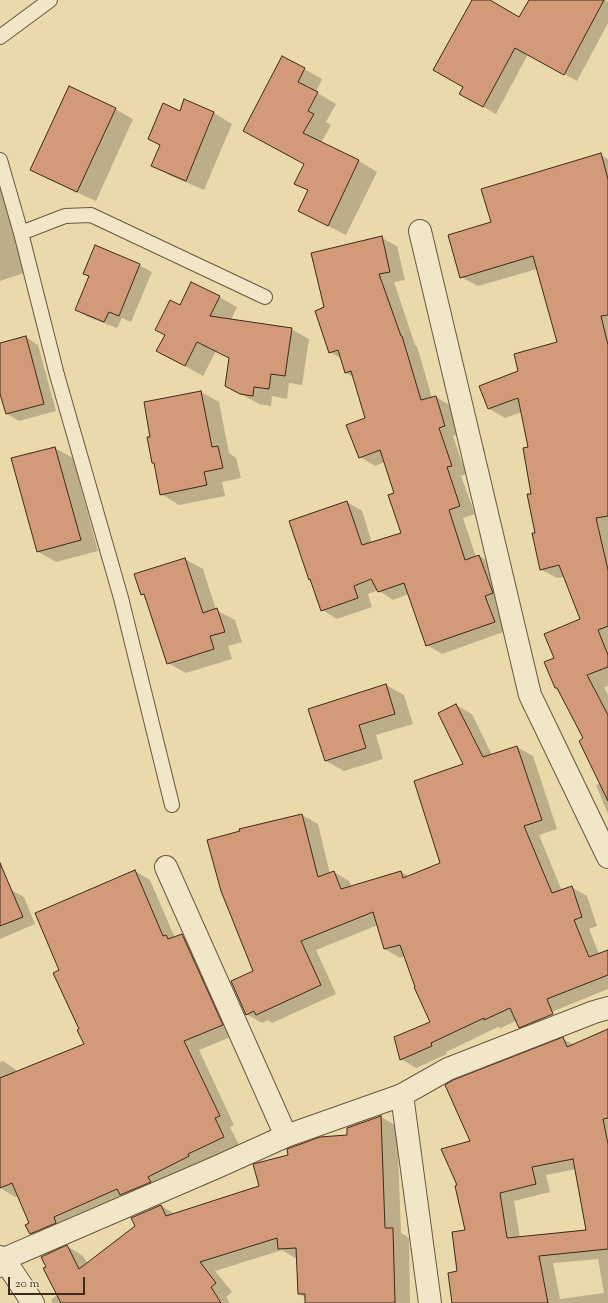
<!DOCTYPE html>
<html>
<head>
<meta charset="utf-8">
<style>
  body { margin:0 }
  #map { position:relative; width:608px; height:1303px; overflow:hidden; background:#eadaab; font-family:"Sorts Mill Goudy",serif }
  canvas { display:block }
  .scale { position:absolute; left:8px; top:1277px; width:77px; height:18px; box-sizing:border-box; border:2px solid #3d2a19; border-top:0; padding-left:5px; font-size:12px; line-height:14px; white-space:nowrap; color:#3d2a19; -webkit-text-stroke:3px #f1e7c8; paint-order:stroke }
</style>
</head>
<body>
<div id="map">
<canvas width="608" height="1303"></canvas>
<div class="scale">20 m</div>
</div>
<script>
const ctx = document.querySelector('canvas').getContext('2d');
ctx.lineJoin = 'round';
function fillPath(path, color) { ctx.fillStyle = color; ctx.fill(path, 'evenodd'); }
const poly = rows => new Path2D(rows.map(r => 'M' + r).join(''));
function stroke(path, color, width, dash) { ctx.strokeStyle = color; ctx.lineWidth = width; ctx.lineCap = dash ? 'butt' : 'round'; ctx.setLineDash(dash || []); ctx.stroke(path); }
const shadow = poly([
  [473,0,487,0,520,18,530,0,605,0,608,2,608,23,577,81,528,54,496,114,473,101,464,87],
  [304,69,322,79,316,92,336,104,326,122,331,125,321,143,359,161,377,172,346,235,299,211,309,191,296,183,305,164,262,141],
  [185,101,214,113,232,124,204,190,171,176,153,166,161,146,149,139,180,112],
  [115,109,133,119,96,201,50,180,32,170],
  [600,155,608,159,608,686,604,687,608,695,608,814,596,785,601,783,555,658,582,619,565,577,557,578,540,569,532,494,529,448,522,412,505,418,488,408,519,371,559,343,537,269,478,286,461,277,493,223],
  [0,182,30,271,0,281],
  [382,238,397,246,405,280,394,282,415,345,417,346,432,398,436,397,451,406,459,434,453,436,466,474,461,476,475,514,463,518,476,557,479,556,494,564,509,630,442,654,427,645,409,594,393,600,378,590,368,594,372,607,337,619,322,610,312,580,310,579,347,502,362,511,372,543,402,534,396,493,385,462,375,466,360,457,366,418,353,377,346,373,342,359,330,352,326,308],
  [139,265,152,272,131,322,122,318,117,328,88,317,76,309,90,276,84,273],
  [219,297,237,307,231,320,291,329,309,339,302,385,289,383,287,399,272,396,271,406,259,404,226,386,230,358,216,351,203,376,158,351,180,307],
  [26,337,38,345,56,411,19,421,7,414,0,390,0,344],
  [201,392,219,402,229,453,236,458,241,478,222,482,225,496,179,505,161,494,155,463,153,462,151,437],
  [55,448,73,458,98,551,56,562,37,551],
  [185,559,203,569,216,610,235,620,242,642,228,646,232,659,186,673,168,663,147,597,142,594],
  [386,685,404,695,413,724,376,735,383,759,344,771,326,761,309,709],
  [456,705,472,714,492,755,517,747,533,756,557,829,539,835,562,891,571,887,587,896,597,926,589,929,599,954,608,954,608,989,529,1021,522,1018,501,1028,498,1027,446,1052,447,1054,416,1068,401,1059,431,1022,405,956,400,958,385,949,378,925,316,950,336,994,272,1023,268,1020,262,1023,246,1014,254,972,241,830,302,815,318,824,330,874,334,872,349,881,352,887,401,872,409,876,441,864,465,764],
  [135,871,150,880,175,938,182,935,198,944,238,1034,199,1050,234,1125,230,1127,239,1145,46,1242,30,1234,31,1224,19,1195,15,1197,0,1188,0,1062,3,1061,19,1072,85,1044,61,970],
  [11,890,24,897,35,924,0,939,0,895],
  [608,1032,608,1303,453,1303,466,1231,472,1142,563,1039,574,1045],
  [576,1169,587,1231,520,1238,514,1201,550,1192,546,1175],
  [598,1259,604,1293,560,1299,553,1263],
  [381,1117,397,1126,401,1233,409,1238,410,1303,306,1303,306,1298,299,1294,297,1257,295,1258,282,1250,215,1271,232,1292,226,1297,230,1303,53,1303,51,1300,58,1294,67,1246,83,1256,88,1264,161,1206,175,1214,261,1187,289,1155,348,1136]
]);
const building = poly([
  [472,0,490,0,519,17,529,0,604,0,564,75,515,48,483,107,459,94,463,87,433,70,472,0],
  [282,56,305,68,298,82,318,92,308,111,314,114,303,133,359,160,328,226,298,211,308,190,294,184,304,164,243,131,282,56],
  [69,86,116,108,77,192,30,170,69,86],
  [184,99,214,112,186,181,151,166,160,145,148,139,163,103,180,111,184,99],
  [601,153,608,179,608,315,601,316,608,345,608,516,596,518,608,570,608,626,598,630,608,655,608,667,587,675,608,715,608,801,579,741,583,738,557,688,555,688,544,662,554,658,544,634,580,619,559,565,540,570,532,533,535,533,527,494,531,494,523,448,528,447,518,398,488,409,479,386,518,371,514,354,557,342,533,256,460,278,448,235,491,222,481,189,601,153],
  [382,236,390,272,379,274,401,336,402,336,421,400,436,396,445,426,439,428,452,466,447,467,460,506,449,510,465,560,479,555,493,593,485,596,495,622,426,646,404,583,378,592,371,579,354,586,358,598,321,611,310,579,309,580,289,521,347,501,362,545,401,533,388,495,394,493,380,450,359,458,346,425,365,418,351,371,345,373,338,350,329,353,315,311,324,307,311,253,382,236],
  [95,245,140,264,119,316,109,312,104,322,75,310,89,276,83,274,95,245],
  [191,282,220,296,210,316,292,328,285,376,271,374,269,389,254,387,253,396,240,394,225,386,229,358,197,342,185,366,156,351,165,335,155,330,170,300,180,305,191,282],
  [26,336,44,404,6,414,0,394,0,343,26,336],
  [201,391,212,447,218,446,223,468,204,472,207,485,160,495,154,463,152,463,147,437,150,437,144,402,201,391],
  [55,447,81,540,37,552,11,458,55,447],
  [185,558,203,613,217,608,225,632,210,636,214,649,167,664,144,594,141,595,134,574,185,558],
  [386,684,395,714,359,725,366,748,325,761,308,709,386,684],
  [456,704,483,757,517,746,542,820,524,826,552,893,572,886,582,917,574,920,589,957,608,950,608,975,547,999,553,1014,519,1028,510,1008,484,1020,484,1018,431,1043,432,1046,400,1060,394,1037,430,1022,414,987,415,987,400,945,384,949,373,912,301,941,321,985,256,1015,254,1011,246,1015,231,981,253,971,221,891,207,840,240,831,239,829,302,814,318,877,334,871,341,889,401,871,403,878,440,863,414,781,463,764,438,713,456,704],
  [0,863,23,917,0,926,0,863],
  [135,870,163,936,166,935,168,939,182,934,223,1025,184,1041,220,1116,215,1118,224,1137,188,1154,189,1156,148,1177,151,1182,120,1195,117,1189,54,1217,56,1223,30,1234,25,1225,29,1223,12,1183,0,1188,0,1078,84,1044,77,1030,79,1029,53,973,59,970,35,913,135,870],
  [608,1029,608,1118,603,1119,608,1144,608,1249,539,1256,548,1303,452,1303,448,1273,457,1271,452,1232,465,1230,455,1186,457,1185,441,1149,470,1141,445,1085,453,1080,563,1037,567,1047,608,1029],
  [573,1159,586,1230,507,1238,500,1193,536,1184,532,1167,573,1159],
  [381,1116,385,1228,393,1228,395,1303,305,1303,305,1294,298,1294,296,1248,278,1249,277,1238,200,1262,216,1283,211,1287,221,1303,61,1303,43,1268,46,1267,41,1257,67,1245,79,1269,135,1226,131,1218,161,1205,166,1216,259,1186,253,1164,288,1155,287,1149,320,1137,347,1135,347,1128,381,1116]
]);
const service = poly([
  [0,37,50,0],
  [0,160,21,233,57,375,121,598,172,805],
  [21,233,65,216,91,215,265,297]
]);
const minor = poly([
  [420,231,530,695,608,857],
  [166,867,286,1136],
  [402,1095,430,1303],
  [0,1257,4,1259,33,1303],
  [0,1266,4,1259,217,1167,286,1136,402,1095,448,1069,594,1012,608,1008]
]);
fillPath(shadow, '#0003');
fillPath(building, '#d29a78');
stroke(building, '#3d2a19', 1);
stroke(service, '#68563e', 16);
stroke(minor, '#68563e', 24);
stroke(service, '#f1e7c8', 14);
stroke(minor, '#f1e7c8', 22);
</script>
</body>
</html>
